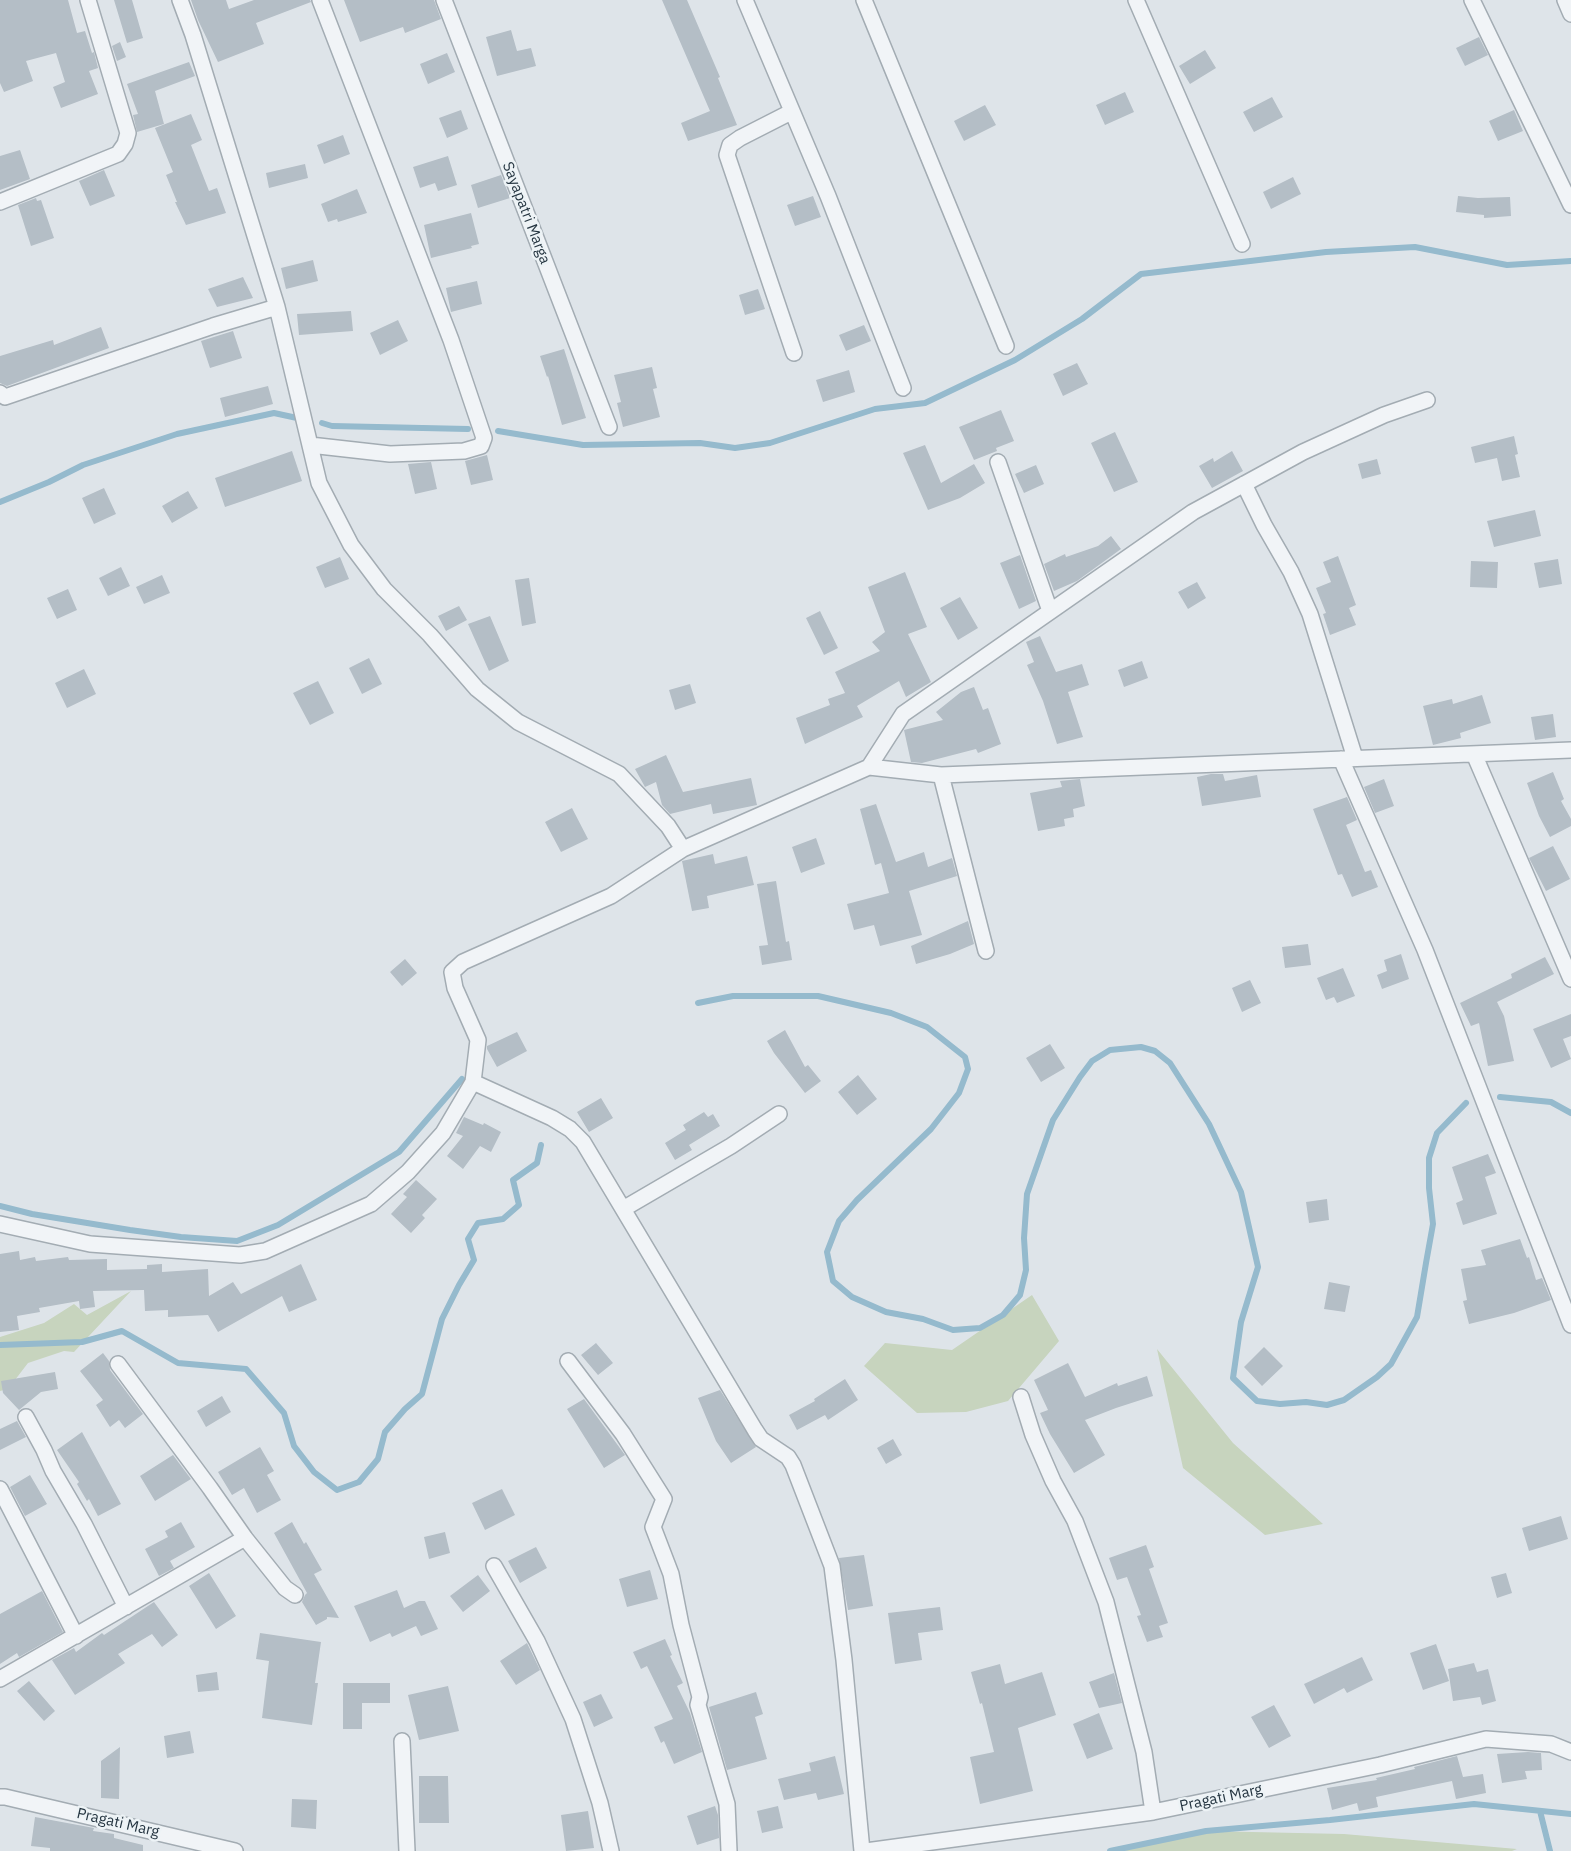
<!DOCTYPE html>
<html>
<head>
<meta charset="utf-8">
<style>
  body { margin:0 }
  canvas { display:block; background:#dee4e9 }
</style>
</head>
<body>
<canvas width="1571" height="1851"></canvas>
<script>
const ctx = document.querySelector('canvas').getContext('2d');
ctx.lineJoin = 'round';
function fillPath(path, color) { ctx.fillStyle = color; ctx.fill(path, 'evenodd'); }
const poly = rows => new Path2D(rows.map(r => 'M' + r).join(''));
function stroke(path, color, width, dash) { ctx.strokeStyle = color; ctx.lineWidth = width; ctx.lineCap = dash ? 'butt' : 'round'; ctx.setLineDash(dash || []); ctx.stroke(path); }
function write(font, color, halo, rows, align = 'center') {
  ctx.font = font + ' "IBM Plex Sans",sans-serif'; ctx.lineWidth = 5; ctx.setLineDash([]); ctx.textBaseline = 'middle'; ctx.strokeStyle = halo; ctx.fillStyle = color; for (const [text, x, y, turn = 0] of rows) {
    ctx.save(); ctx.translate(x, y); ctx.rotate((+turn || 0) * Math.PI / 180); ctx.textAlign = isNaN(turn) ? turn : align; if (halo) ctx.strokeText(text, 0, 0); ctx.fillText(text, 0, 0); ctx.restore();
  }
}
const green = poly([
  [131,1291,74,1352,64,1351,28,1363,8,1389,0,1391,0,1337,44,1323,74,1304,87,1315],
  [1032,1295,1059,1341,1008,1401,966,1412,917,1413,864,1366,885,1343,952,1350],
  [1157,1349,1233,1443,1323,1524,1265,1535,1183,1468],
  [1206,1831,1344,1834,1517,1849,1512,1851,1110,1851]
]);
const stream = poly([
  [322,423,332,426,468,429],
  [498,431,583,445,700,443,735,448,770,443,875,409,925,403,1015,360,1082,319,1141,274,1326,252,1415,247,1507,265,1571,261],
  [0,502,49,482,83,465,177,434,274,413,297,418],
  [698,1003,733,996,818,996,891,1013,927,1027,965,1057,968,1069,959,1093,931,1129,857,1200,839,1221,827,1252,833,1281,852,1297,886,1312,923,1319,953,1330,980,1328,1003,1315,1020,1295,1026,1270,1024,1238,1027,1194,1053,1120,1080,1077,1092,1061,1110,1050,1141,1047,1155,1051,1170,1063,1209,1124,1241,1192,1258,1267,1241,1322,1233,1378,1257,1401,1280,1404,1306,1402,1327,1405,1344,1400,1377,1377,1391,1364,1417,1317,1426,1263,1433,1224,1429,1188,1429,1158,1437,1133,1466,1103],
  [1500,1097,1551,1102,1571,1113],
  [0,1206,32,1214,130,1230,181,1237,237,1241,278,1225,399,1152,462,1079],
  [0,1345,82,1342,122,1331,178,1363,246,1369,284,1413,294,1446,314,1472,337,1490,359,1482,378,1459,385,1432,405,1409,422,1394,442,1319,459,1285,474,1260,468,1239,478,1223,503,1219,519,1205,513,1180,537,1163,541,1145],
  [1540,1811,1550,1851],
  [1110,1851,1206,1831,1330,1820,1474,1804,1571,1814]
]);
const building = poly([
  [0,0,68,0,77,33,85,31,92,53,94,52,98,68,89,71,98,94,61,108,53,87,65,82,56,53,26,61,33,81,4,92,0,83],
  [114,0,132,0,143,38,127,43],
  [191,0,226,0,229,9,254,0,310,0,311,2,256,23,264,44,218,62,198,20],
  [344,0,434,0,441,19,405,33,403,27,360,42],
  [662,0,687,0,720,77,718,78,737,125,688,141,681,123,710,111],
  [511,30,517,51,531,48,536,66,497,76,486,37],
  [1479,37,1488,55,1465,66,1456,48],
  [120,42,126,57,117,61,112,46],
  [1205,50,1216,68,1190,84,1179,66],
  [447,53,455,72,428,84,420,64],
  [189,62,195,76,155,91,164,124,137,132,133,115,138,114,127,84],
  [1125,92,1134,112,1105,125,1096,105],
  [1272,97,1283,117,1254,132,1243,112],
  [985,105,996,125,964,141,954,121],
  [461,110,468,129,447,138,439,118],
  [1514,110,1523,131,1498,141,1489,121],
  [191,114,202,140,191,145,209,191,217,188,226,213,186,225,175,202,177,202,166,175,173,172,155,128],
  [343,135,350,154,324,164,317,145],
  [20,150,30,179,0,190,0,156],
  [448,156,457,185,438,191,435,183,420,188,413,167],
  [305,164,308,178,269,188,266,173],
  [104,170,115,196,90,206,79,181],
  [501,175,510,198,478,208,471,185],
  [1293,177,1301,194,1271,209,1263,192],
  [357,189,367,213,338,222,337,219,328,222,321,204],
  [813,196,821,217,795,226,787,205],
  [1458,196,1478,198,1510,197,1511,216,1484,218,1484,215,1456,212],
  [36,198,37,201,41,200,54,238,31,246,18,205],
  [471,213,479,244,471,246,472,248,431,258,424,225],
  [313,260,318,281,286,289,281,268],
  [243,277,253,298,217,307,208,289],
  [477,281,482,304,451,312,446,288],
  [758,289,765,309,745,315,739,295],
  [351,311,353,331,299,335,297,314],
  [398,320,408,341,380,355,370,333],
  [864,325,871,341,846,351,839,335],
  [101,327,109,348,7,386,0,383,0,356,53,340,54,345],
  [233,331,242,358,210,368,201,341],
  [564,349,586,418,562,425,548,376,547,377,540,356],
  [1077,363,1088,384,1063,396,1053,374],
  [652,367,657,388,653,389,660,417,623,427,617,403,621,402,614,375],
  [849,370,855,392,823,402,816,380],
  [268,386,273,404,225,417,220,398],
  [1001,410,1014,441,996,448,997,451,974,460,959,427],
  [1115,432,1138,482,1114,492,1091,443],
  [1514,436,1518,454,1515,455,1520,477,1502,481,1497,458,1475,463,1471,447],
  [925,445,941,483,974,464,985,483,960,498,928,510,903,453],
  [292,451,302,481,225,507,215,478],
  [1232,451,1243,471,1212,488,1199,466,1213,458,1214,462],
  [487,455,493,480,471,485,465,461],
  [1377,459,1381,474,1362,479,1358,464],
  [431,462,437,489,415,494,408,464],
  [1036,465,1044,484,1024,493,1015,474],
  [104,488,116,514,94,524,82,498],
  [188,491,198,508,172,523,162,506],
  [1535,510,1541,536,1494,547,1487,521],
  [1111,536,1121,549,1077,581,1054,591,1044,564,1065,554,1066,557,1098,546],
  [1020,555,1036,601,1019,609,1000,563],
  [1338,556,1356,605,1349,608,1356,625,1330,635,1323,614,1326,613,1316,588,1331,582,1323,562],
  [340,557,349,579,325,588,316,567],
  [1558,559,1562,584,1539,588,1534,563],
  [1471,561,1498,562,1497,588,1470,587],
  [121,567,130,586,108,596,99,578],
  [905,572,927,627,908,634,931,682,906,697,899,681,857,706,863,717,805,744,796,718,830,705,828,699,845,693,835,672,880,651,872,642,885,632,868,587],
  [162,575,170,593,144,604,136,587],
  [529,578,536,623,522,626,515,580],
  [1197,582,1206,598,1188,609,1178,592],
  [68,589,77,610,57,619,47,598],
  [960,597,978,628,958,640,940,608],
  [459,606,467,620,446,631,438,616],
  [820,611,838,648,824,655,806,618],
  [490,616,509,661,489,671,468,624],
  [1040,636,1056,672,1082,664,1089,685,1068,692,1083,737,1057,744,1043,701,1027,665,1034,662,1026,642],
  [369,658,382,684,362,694,349,668],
  [1142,661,1148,678,1124,687,1118,670],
  [84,669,96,694,67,708,55,683],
  [318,681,334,713,310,725,293,693],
  [690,684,696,703,675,710,669,690],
  [974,687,983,710,988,708,1001,744,978,753,976,749,922,763,911,762,904,730,943,720,936,712,961,692],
  [1482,695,1491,723,1460,733,1461,738,1433,745,1423,706,1452,699,1453,704],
  [1553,714,1556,737,1535,740,1531,717],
  [666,755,683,792,751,778,757,805,713,814,711,804,670,814,662,805,656,782,645,787,635,769],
  [1553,772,1564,799,1561,801,1571,819,1571,826,1550,837,1539,816,1527,783],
  [1211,774,1223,774,1225,781,1257,775,1261,797,1202,806,1197,777],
  [1080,779,1085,806,1073,809,1074,817,1064,819,1065,826,1038,831,1030,793,1062,787,1060,781],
  [1384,779,1394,806,1375,813,1364,787],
  [1347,797,1357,820,1346,825,1365,872,1371,870,1378,887,1352,897,1342,874,1338,875,1313,809],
  [876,804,896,862,924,852,928,867,952,858,957,876,909,891,922,935,880,946,874,925,854,930,847,904,889,893,881,863,875,865,860,809],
  [572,808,588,839,561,852,545,822],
  [816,838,825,864,801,873,792,847],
  [1553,846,1570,879,1546,891,1529,858],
  [713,854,715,864,747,856,754,885,707,896,709,908,692,911,682,861],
  [776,881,786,942,789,941,792,960,762,965,759,946,768,945,757,884],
  [968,921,974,944,950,954,916,964,911,946],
  [1308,944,1311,965,1285,968,1282,947],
  [1401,954,1409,979,1382,989,1377,975,1387,971,1384,960],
  [1545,957,1554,974,1497,1002,1504,1016,1514,1061,1488,1066,1479,1023,1471,1026,1460,1003,1512,978,1511,974],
  [405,959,417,973,402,986,390,972],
  [1343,968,1355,996,1337,1003,1334,997,1326,1000,1317,978],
  [1250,980,1261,1003,1242,1012,1232,988],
  [1571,1014,1571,1036,1563,1039,1571,1059,1551,1068,1533,1029],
  [785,1030,805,1067,808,1065,821,1081,805,1093,774,1053,767,1041],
  [517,1032,527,1051,497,1067,487,1049,487,1046],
  [1050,1044,1065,1068,1041,1082,1026,1058],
  [858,1075,877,1099,857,1115,838,1092],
  [601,1098,613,1118,589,1132,577,1112],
  [704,1112,708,1117,713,1114,720,1126,689,1145,692,1150,675,1160,665,1143,686,1130,683,1125],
  [464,1117,483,1125,484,1123,501,1132,491,1152,480,1146,463,1169,447,1156,463,1136,456,1133],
  [1488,1154,1496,1173,1485,1177,1497,1214,1463,1225,1456,1203,1463,1200,1452,1167],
  [416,1180,437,1199,422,1215,425,1218,411,1233,391,1214,407,1197,403,1194],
  [1327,1199,1329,1220,1309,1223,1306,1202],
  [1520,1239,1527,1258,1529,1257,1536,1280,1542,1278,1551,1300,1514,1313,1469,1324,1463,1301,1467,1300,1461,1269,1486,1265,1481,1250],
  [19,1251,20,1260,35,1257,36,1261,68,1257,69,1260,107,1259,107,1270,147,1269,147,1265,162,1264,162,1272,208,1269,209,1296,233,1282,241,1294,301,1264,317,1300,289,1312,282,1296,218,1332,208,1315,168,1317,168,1310,145,1311,144,1290,93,1291,95,1307,80,1309,79,1301,39,1308,40,1312,17,1316,19,1330,0,1332,0,1254],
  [1329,1282,1350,1286,1345,1312,1324,1309],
  [596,1343,613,1363,598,1375,581,1355],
  [1264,1347,1283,1366,1262,1386,1244,1367],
  [103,1353,109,1361,110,1370,143,1414,125,1428,119,1420,110,1427,96,1405,103,1400,80,1371],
  [1068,1363,1085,1397,1117,1383,1118,1386,1147,1376,1153,1396,1116,1408,1085,1420,1105,1455,1074,1473,1050,1434,1040,1413,1048,1410,1034,1380],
  [55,1372,58,1389,41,1392,19,1410,3,1393,1,1381],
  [845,1379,858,1400,828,1420,825,1415,797,1430,789,1415,815,1401,814,1399],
  [720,1390,756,1447,731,1463,716,1441,698,1398],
  [222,1396,231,1412,206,1427,197,1411],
  [584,1399,625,1455,604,1468,567,1409],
  [17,1421,26,1437,0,1450,0,1429],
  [82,1432,121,1504,98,1516,89,1499,87,1501,77,1484,79,1482,57,1450],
  [893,1439,902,1455,886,1464,877,1448],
  [260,1447,274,1471,267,1475,281,1500,257,1513,244,1488,232,1495,218,1472],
  [173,1455,191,1479,155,1501,140,1476],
  [30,1475,47,1504,25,1516,10,1487],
  [502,1489,515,1515,485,1530,472,1503],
  [1561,1516,1568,1539,1529,1551,1522,1528],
  [181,1522,195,1547,170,1561,174,1568,159,1576,145,1549,168,1537,165,1531],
  [292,1522,304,1544,306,1542,322,1570,314,1574,339,1618,327,1617,327,1619,316,1625,302,1602,305,1595,307,1593,274,1533],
  [445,1532,450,1553,429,1559,424,1537],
  [1146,1545,1154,1567,1149,1569,1168,1623,1159,1626,1163,1637,1147,1642,1137,1616,1141,1615,1127,1577,1117,1580,1109,1558],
  [536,1547,547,1568,520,1583,508,1561],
  [864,1555,873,1606,848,1610,839,1558],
  [650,1570,658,1599,627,1607,619,1579],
  [209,1573,236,1616,216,1629,189,1586],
  [1506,1573,1512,1593,1497,1598,1491,1577],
  [478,1575,490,1591,463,1612,450,1596],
  [397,1590,404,1608,419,1601,425,1601,438,1629,421,1636,416,1626,392,1637,390,1633,370,1642,354,1606],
  [42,1591,63,1632,19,1657,17,1653,0,1664,0,1614],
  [154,1602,178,1635,162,1647,152,1634,118,1654,125,1663,75,1695,52,1660,74,1648,76,1652,102,1633,104,1635],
  [940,1607,943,1630,918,1633,922,1660,895,1664,888,1613],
  [260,1633,321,1642,315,1683,318,1683,312,1725,262,1718,269,1661,256,1659],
  [665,1639,672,1655,670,1656,683,1683,677,1686,690,1713,702,1752,674,1764,664,1741,661,1743,654,1727,673,1719,647,1666,641,1669,633,1652],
  [527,1643,540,1670,516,1685,500,1661],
  [1436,1644,1449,1681,1423,1690,1410,1653],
  [1362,1657,1373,1680,1347,1693,1344,1688,1314,1704,1304,1684],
  [1474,1663,1477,1672,1488,1669,1496,1701,1482,1705,1480,1697,1453,1701,1448,1669],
  [1000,1664,1005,1684,1042,1672,1056,1715,1018,1728,1033,1791,980,1804,970,1757,994,1752,982,1703,980,1704,971,1672],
  [217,1672,219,1690,198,1692,196,1675],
  [1114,1673,1122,1703,1099,1708,1089,1682],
  [29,1681,55,1711,44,1721,17,1691],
  [343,1683,390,1683,390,1703,362,1703,362,1729,343,1729],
  [448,1686,459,1731,419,1740,408,1695],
  [756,1692,763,1714,755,1717,767,1759,727,1770,709,1707],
  [601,1694,613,1718,594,1727,583,1702],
  [1274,1705,1291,1736,1269,1748,1251,1717],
  [1099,1713,1113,1749,1087,1759,1073,1724],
  [190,1731,194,1753,167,1758,164,1736],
  [120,1747,119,1799,101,1798,101,1761],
  [1528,1752,1541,1753,1542,1770,1525,1771,1527,1779,1502,1783,1497,1754],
  [835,1756,844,1794,818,1800,816,1793,784,1800,778,1779,811,1771,809,1763],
  [1457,1756,1463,1777,1483,1774,1486,1793,1456,1799,1452,1781,1376,1797,1378,1807,1359,1811,1357,1803,1332,1810,1327,1788,1377,1780,1376,1778,1415,1769,1414,1767],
  [419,1776,448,1776,449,1823,419,1823],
  [292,1799,317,1800,316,1829,291,1827],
  [715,1806,718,1815,719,1838,697,1845,687,1816],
  [778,1806,783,1828,762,1833,757,1811],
  [588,1811,594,1848,566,1851,561,1815],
  [35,1817,94,1828,93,1831,114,1834,114,1838,143,1845,143,1851,50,1851,50,1848,31,1846]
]);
const street = poly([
  [180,0,193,35,277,307,319,483,351,545,384,589,430,635,477,689,518,722,619,774,668,826,683,849],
  [444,0,609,427],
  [745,0,828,196,903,388],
  [864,0,1006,346],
  [1136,0,1242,244],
  [1472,0,1571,205],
  [1565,0,1571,14],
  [791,112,740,138,730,145,727,155,794,353],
  [0,202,118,154,125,144,128,133,88,0],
  [0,393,5,397,213,326,277,307],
  [1427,400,1384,415,1303,452,1193,512,903,714,869,767,941,775,1571,750],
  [310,445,390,454,464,451,481,446,484,438,451,340,320,0],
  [998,462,1050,611],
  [1244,484,1264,525,1291,572,1310,614,1355,758],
  [1474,754,1571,979],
  [1341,759,1425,950,1571,1325],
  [941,775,986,951],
  [473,1082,552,1118,570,1129,583,1142,755,1430,761,1439,788,1457,793,1465,832,1566,844,1660,862,1851],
  [623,1209,731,1146,779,1114],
  [0,1224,90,1244,240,1255,265,1251,371,1204,408,1172,443,1133,473,1082,478,1040,455,988,452,972,463,962,611,896,683,849,869,767],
  [568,1361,623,1434,664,1499,653,1527,671,1574,681,1625,700,1697,698,1705,727,1804,729,1851],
  [118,1364,210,1488,245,1538,285,1588,295,1595],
  [1021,1397,1033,1435,1053,1481,1075,1521,1106,1602,1144,1752,1153,1812],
  [26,1417,44,1450,53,1471,84,1524,126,1607],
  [0,1489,76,1636],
  [494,1566,537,1641,573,1719,600,1803,611,1851],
  [0,1679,245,1538],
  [402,1741,407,1851],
  [0,1797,5,1797,235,1851],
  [866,1851,1153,1812,1380,1765,1486,1739,1551,1744,1571,1752]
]);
const streetNames = [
  ["Sayapatri Marga",526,213,69],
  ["Pragati Marg",1221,1798,-12],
  ["Pragati Marg",118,1823,13]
];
fillPath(green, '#c7d4be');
stroke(stream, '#95bacd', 6);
fillPath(building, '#b4bec6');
stroke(street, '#a3acb3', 18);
stroke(street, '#f1f4f7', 15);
write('15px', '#253541', '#edf3f6', streetNames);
</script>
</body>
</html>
